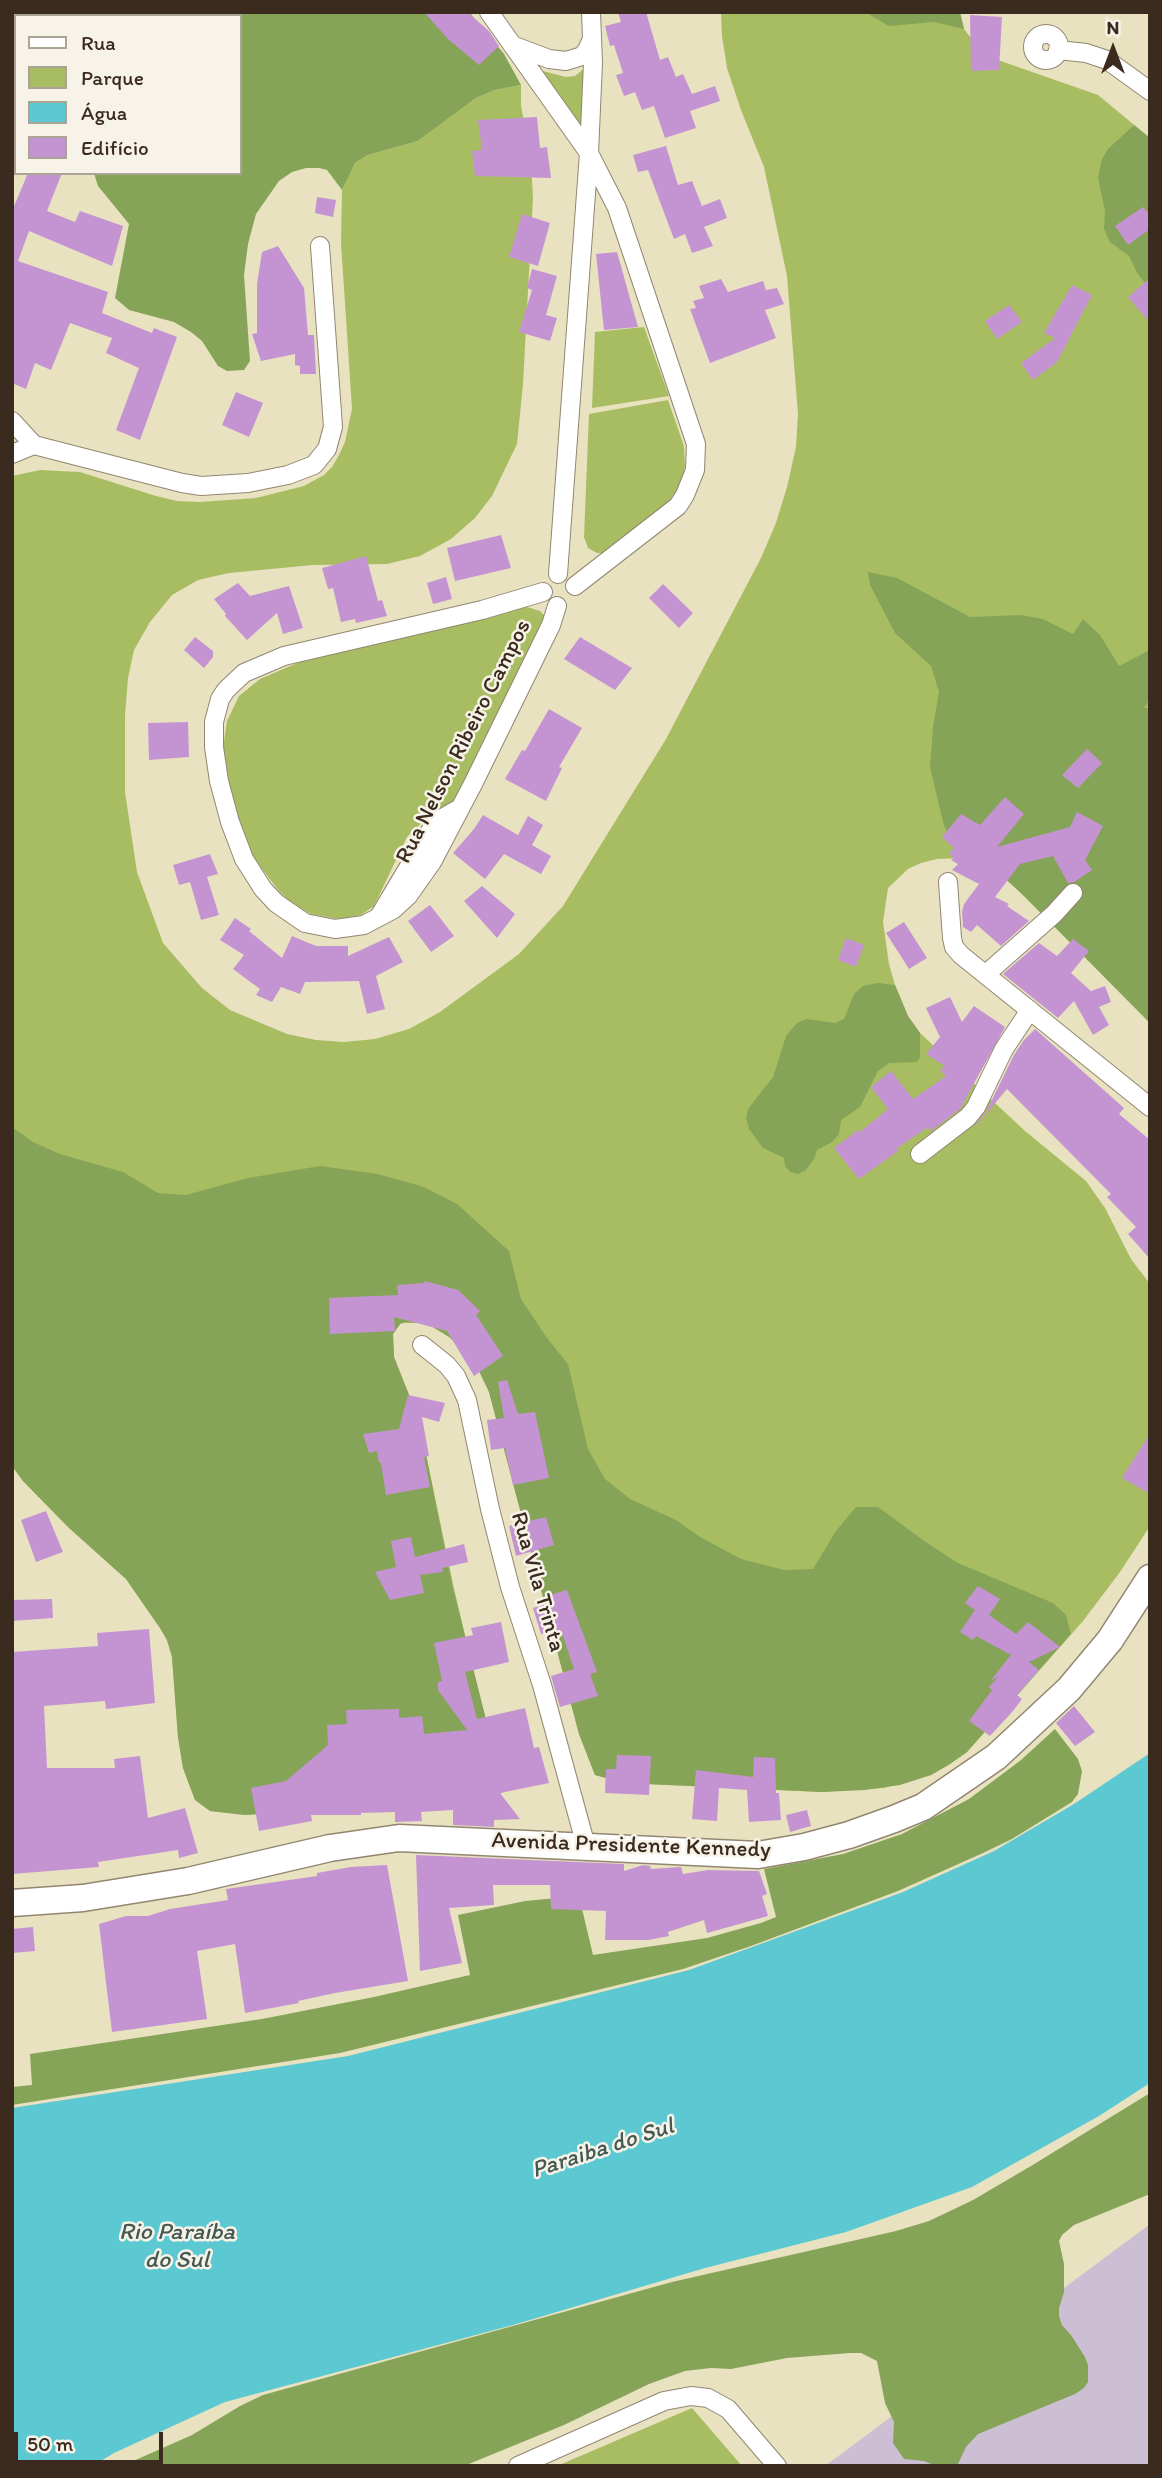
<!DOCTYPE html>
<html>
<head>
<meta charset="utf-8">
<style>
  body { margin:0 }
  #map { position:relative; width:1162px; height:2478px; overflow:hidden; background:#e9e2c1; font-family:Itim,sans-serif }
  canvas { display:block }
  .frame { position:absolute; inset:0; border:14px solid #3b2a1e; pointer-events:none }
  .legend { position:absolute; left:14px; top:14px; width:228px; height:161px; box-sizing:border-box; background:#f7f3e8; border:2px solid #aca397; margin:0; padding:9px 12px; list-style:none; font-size:21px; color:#3b2a1e }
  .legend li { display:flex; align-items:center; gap:14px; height:35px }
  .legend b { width:35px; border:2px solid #aca397 }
  .north { position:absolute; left:1078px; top:14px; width:70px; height:70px; -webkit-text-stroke:5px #f7f3e8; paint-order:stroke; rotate:0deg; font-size:19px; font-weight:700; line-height:28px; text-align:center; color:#3b2a1e }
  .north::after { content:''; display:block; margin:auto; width:24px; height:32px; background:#3b2a1e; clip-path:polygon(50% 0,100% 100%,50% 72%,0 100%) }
  .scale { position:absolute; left:14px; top:2432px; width:149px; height:32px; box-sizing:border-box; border:4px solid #3b2a1e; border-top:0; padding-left:9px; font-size:21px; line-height:24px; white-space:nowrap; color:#3b2a1e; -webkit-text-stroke:5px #f7f3e8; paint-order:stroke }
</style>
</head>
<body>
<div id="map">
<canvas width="1162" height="2478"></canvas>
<div class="frame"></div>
<ul class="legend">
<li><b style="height:9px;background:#fff"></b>Rua</li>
<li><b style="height:19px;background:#a8bd61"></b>Parque</li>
<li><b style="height:19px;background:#5bc8d2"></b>Água</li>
<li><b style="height:19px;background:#c494d2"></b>Edifício</li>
</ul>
<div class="north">N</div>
<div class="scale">50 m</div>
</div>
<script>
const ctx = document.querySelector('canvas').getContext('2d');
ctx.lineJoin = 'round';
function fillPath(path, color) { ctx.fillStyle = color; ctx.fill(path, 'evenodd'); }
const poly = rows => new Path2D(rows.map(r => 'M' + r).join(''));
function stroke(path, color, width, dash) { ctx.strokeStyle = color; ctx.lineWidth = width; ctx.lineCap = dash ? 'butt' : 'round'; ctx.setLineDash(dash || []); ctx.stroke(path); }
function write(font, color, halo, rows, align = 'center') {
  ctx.font = font + ' Itim,sans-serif'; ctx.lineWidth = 5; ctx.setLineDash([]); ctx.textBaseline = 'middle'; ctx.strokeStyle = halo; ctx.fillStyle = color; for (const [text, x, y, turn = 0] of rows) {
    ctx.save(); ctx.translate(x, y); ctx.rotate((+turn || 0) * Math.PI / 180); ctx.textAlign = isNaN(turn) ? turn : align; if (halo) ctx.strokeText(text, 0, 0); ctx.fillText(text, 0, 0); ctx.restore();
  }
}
const industrial = poly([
  [1150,2224,1150,2466,825,2466]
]);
const green = poly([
  [721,12,960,12,964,29,978,47,995,59,1098,95,1150,138,1150,1023,1023,895,997,871,962,858,937,859,921,863,908,869,888,888,883,922,889,964,895,985,908,1016,920,1033,1025,1131,1086,1181,1105,1208,1131,1259,1150,1284,1150,1526,1120,1572,1083,1621,967,1752,950,1764,931,1775,884,1788,822,1792,624,1783,595,1775,579,1734,489,1392,484,1378,475,1363,446,1334,426,1323,401,1323,393,1334,394,1357,419,1420,453,1584,502,1793,245,1815,210,1811,195,1800,183,1768,178,1737,172,1657,167,1640,160,1628,126,1579,68,1527,23,1481,12,1466,12,476,40,470,80,472,156,496,177,501,200,502,256,498,304,486,324,475,332,467,339,455,345,442,352,409,341,243,342,190,347,178,355,163,368,155,418,141,476,98,495,90,521,85,521,105,531,162,533,198,523,384,517,444,492,496,475,518,451,539,420,556,387,564,313,565,229,573,198,580,172,595,150,622,134,650,128,678,125,716,125,792,137,872,163,943,202,988,230,1010,287,1034,316,1040,344,1042,375,1039,409,1029,440,1012,519,954,563,906,666,739,761,558,776,523,787,487,796,447,798,414,787,276,764,167,741,110,727,68,722,36],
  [586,67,583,136,531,68,566,77,575,76],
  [644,327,669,396,592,408,595,332],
  [668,400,684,446,685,467,680,486,667,504,608,554,597,553,588,548,584,537,589,414],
  [527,607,540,611,546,617,458,798,433,812,407,837,374,906,361,915,338,919,311,914,289,901,278,890,248,850,240,831,228,784,224,760,224,741,227,721,239,696,260,679,302,661],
  [692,2408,742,2466,557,2466]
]);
const forest = poly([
  [133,12,469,12,504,54,521,85,495,90,476,98,418,141,368,155,355,163,342,190,327,170,319,168,306,168,292,172,279,181,256,214,248,244,244,275,250,361,244,370,227,371,218,366,202,341,191,332,174,322,129,310,115,298,129,224,98,186,94,173,240,173,240,16,130,16],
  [869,12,960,12,964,29,934,22,889,26,870,15],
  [1134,125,1150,138,1150,285,1145,283,1137,273,1129,256,1110,242,1104,229,1105,211,1098,178,1102,159,1108,149],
  [868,572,897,578,970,617,1021,615,1043,619,1073,634,1083,619,1100,635,1119,666,1150,650,1150,699,1144,708,1150,708,1150,1023,1023,895,997,871,962,858,944,826,930,767,933,727,939,692,931,666,895,633,870,585],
  [878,983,895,985,908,1016,920,1033,920,1057,917,1062,889,1063,878,1071,860,1107,841,1120,839,1134,832,1142,817,1150,814,1159,806,1170,798,1174,790,1172,785,1166,784,1158,763,1148,749,1129,746,1118,748,1109,773,1077,786,1036,797,1023,807,1019,835,1023,844,1019,854,994,863,986],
  [12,1127,33,1142,60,1154,123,1172,158,1193,186,1195,248,1178,320,1166,378,1174,424,1187,457,1204,509,1251,521,1299,547,1338,568,1364,588,1449,605,1479,630,1499,676,1520,700,1537,741,1559,784,1570,813,1569,836,1531,856,1507,878,1507,927,1543,958,1563,1053,1603,1066,1615,1071,1634,967,1752,950,1764,931,1775,900,1785,865,1790,822,1792,624,1783,595,1775,579,1734,489,1392,475,1363,454,1340,426,1323,406,1322,400,1324,393,1334,394,1357,419,1420,452,1584,504,1791,495,1797,280,1813,245,1815,210,1811,195,1800,183,1768,178,1737,172,1657,167,1640,160,1628,126,1579,68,1527,23,1481,12,1466],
  [1055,1729,1078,1759,1082,1771,1078,1794,1072,1802,1012,1839,983,1853,898,1891,751,1946,683,1969,340,2053,12,2105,12,2087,32,2085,30,2054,262,2019,374,1997,470,1975,458,1915,525,1901,579,1896,593,1955,707,1938,761,1923,776,1917,764,1869,843,1854,902,1834,969,1799,1021,1760],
  [1150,2093,1150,2194,1074,2225,1062,2235,1059,2241,1064,2264,1064,2292,1059,2308,1059,2316,1062,2325,1071,2335,1085,2357,1088,2365,1088,2382,1084,2388,1075,2394,978,2434,966,2447,957,2466,936,2466,924,2461,904,2459,893,2443,894,2422,885,2403,877,2361,861,2353,850,2353,787,2358,731,2369,711,2368,685,2371,649,2384,564,2425,464,2466,122,2466,192,2435,240,2406,263,2395,672,2282,896,2231,929,2221,973,2200,1031,2166]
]);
const water = poly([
  [1150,1753,1150,2083,1099,2116,972,2187,846,2232,705,2268,513,2325,225,2402,114,2453,92,2466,12,2466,12,2108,348,2056,689,1970,903,1892,994,1851,1074,1804]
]);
const building = poly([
  [424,12,467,12,489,31,499,46,479,65,448,39],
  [618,12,646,12,660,60,668,57,676,77,683,74,692,94,715,86,720,101,690,111,696,128,665,138,654,106,642,110,635,92,624,96,616,75,623,73,614,45,610,46,605,26,621,22],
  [970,15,1002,17,999,70,971,71],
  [537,117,540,148,547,147,551,178,475,176,472,151,482,150,478,120],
  [666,146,678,185,692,181,702,206,720,199,727,218,704,227,713,246,692,253,685,234,674,239,648,170,638,172,633,155],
  [28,173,62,173,47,211,75,222,80,211,123,226,112,266,29,231,18,261,108,292,102,313,152,333,154,328,177,337,140,440,116,430,139,368,106,353,112,338,70,323,51,370,35,363,26,389,12,383,12,211],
  [317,197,336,200,333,217,315,213],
  [1143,207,1150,215,1150,229,1128,245,1115,226],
  [522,214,550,223,538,266,509,257],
  [278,246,304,288,308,335,314,335,316,374,300,374,300,366,295,365,295,354,261,361,252,334,257,333,257,284,262,252],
  [617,252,638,327,604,330,596,254],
  [532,269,557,276,546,315,557,318,550,341,519,332,532,290,527,288],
  [1150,278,1150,323,1128,297],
  [721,279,728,292,763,281,766,290,777,288,784,304,765,310,776,338,710,363,690,309,696,308,693,301,704,298,699,286],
  [1072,285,1092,295,1057,362,1033,380,1021,363,1055,338,1044,333],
  [1009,305,1022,322,997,339,985,321],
  [236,392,263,403,249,437,222,425],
  [501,535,511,568,455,581,447,548],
  [366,556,378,601,382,600,387,616,356,623,355,619,341,622,333,588,328,589,322,568],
  [446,577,452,599,433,604,427,583],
  [238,583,250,596,289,586,303,628,283,634,277,613,247,640,225,616,226,614,214,599],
  [663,584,693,613,679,628,649,598],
  [195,637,213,651,213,657,204,668,184,650],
  [580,637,632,668,615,690,564,659],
  [549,709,582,728,559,767,562,768,546,801,505,779,522,750,525,751],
  [188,722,189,757,149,760,148,723],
  [1087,749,1102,763,1078,788,1062,775],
  [1005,797,1024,814,997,847,1070,827,1077,812,1103,826,1085,860,1092,870,1074,882,1068,883,1053,856,1020,864,995,897,1009,904,1007,906,1029,921,1001,946,977,925,971,932,963,927,962,912,964,904,979,884,952,870,958,864,951,860,954,858,949,854,954,848,942,837,961,814,980,825],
  [483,815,518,835,528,816,543,825,532,845,551,856,541,874,504,854,485,879,453,853,474,829],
  [210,854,218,874,207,877,219,915,201,920,190,882,179,885,173,865],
  [482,886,515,914,497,938,464,901],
  [430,905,454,936,431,952,408,921],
  [235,918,251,929,249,931,282,958,292,936,316,946,348,946,348,956,389,937,403,962,376,976,385,1009,367,1014,359,981,305,982,300,994,281,987,272,1002,256,995,260,989,233,969,244,955,220,940],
  [904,922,927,958,909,969,886,933],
  [846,938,864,945,856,967,838,960],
  [1073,939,1089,951,1071,973,1091,991,1105,986,1111,1002,1099,1007,1109,1025,1093,1035,1074,1001,1058,1018,1003,974,1039,943,1057,956],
  [950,997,962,1022,974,1006,1005,1027,960,1109,931,1131,928,1127,896,1149,898,1151,859,1179,834,1148,858,1130,860,1132,888,1109,871,1087,891,1071,913,1099,946,1076,940,1070,945,1066,926,1054,940,1037,926,1008],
  [1035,1029,1124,1108,1119,1114,1150,1140,1150,1259,1128,1234,1136,1227,1107,1197,1111,1194,1007,1089,976,1126,975,1126,986,1112,1014,1055,1024,1040],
  [425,1281,458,1290,480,1311,476,1315,503,1356,474,1376,447,1331,394,1317,395,1331,330,1334,329,1298,398,1295,397,1285,424,1283],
  [507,1380,518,1414,535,1412,549,1478,513,1485,505,1448,491,1450,487,1420,504,1418,498,1382],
  [408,1395,445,1403,439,1422,422,1417,429,1456,424,1457,430,1487,386,1495,381,1463,379,1463,377,1451,369,1453,363,1434,399,1429],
  [1150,1433,1150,1494,1122,1478],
  [46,1511,63,1552,36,1562,21,1520],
  [546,1517,554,1545,516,1556,509,1526],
  [411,1537,415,1557,464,1544,468,1562,442,1568,443,1572,420,1575,424,1593,390,1600,375,1572,396,1567,391,1541],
  [978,1586,1000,1599,989,1615,1016,1634,1028,1622,1060,1647,1029,1662,1039,1670,1017,1695,1022,1699,1013,1711,990,1736,969,1721,992,1690,989,1687,998,1677,991,1680,1011,1655,976,1636,973,1640,960,1632,975,1610,965,1603],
  [567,1590,597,1672,590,1674,598,1696,560,1707,551,1676,574,1669,561,1630,541,1634,533,1608,553,1602,550,1595],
  [52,1599,53,1618,12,1621,12,1600],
  [501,1622,509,1662,465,1672,477,1719,525,1708,534,1748,539,1747,549,1783,500,1793,520,1819,494,1820,494,1827,453,1825,453,1810,421,1812,422,1821,395,1822,395,1812,361,1813,361,1815,311,1815,312,1821,259,1831,251,1788,286,1781,328,1745,327,1725,347,1724,346,1710,399,1709,399,1718,422,1716,424,1734,467,1730,438,1690,438,1682,442,1681,434,1643,473,1635,471,1628],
  [149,1629,155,1703,106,1709,105,1701,44,1706,47,1768,115,1768,114,1759,140,1756,148,1818,185,1808,198,1853,179,1858,178,1850,98,1862,99,1867,12,1874,12,1652,98,1646,97,1633],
  [1074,1706,1095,1732,1075,1746,1056,1723],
  [617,1755,651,1756,649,1795,605,1793,606,1769,616,1769],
  [754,1757,775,1758,776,1793,779,1793,781,1820,749,1822,747,1790,719,1788,717,1821,692,1819,696,1770,753,1777],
  [807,1810,811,1826,790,1832,786,1815],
  [416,1855,624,1864,624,1871,643,1865,650,1866,651,1869,681,1867,683,1874,708,1870,759,1871,767,1894,762,1896,768,1916,707,1933,704,1920,668,1932,669,1936,649,1940,605,1940,606,1911,551,1909,550,1885,493,1885,494,1905,449,1908,462,1963,420,1971],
  [387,1865,408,1981,335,1993,298,2001,299,2003,245,2013,235,1944,197,1951,207,2019,112,2032,99,1924,126,1916,148,1916,170,1909,228,1900,226,1889,317,1876,317,1873,351,1867],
  [33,1927,35,1951,12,1953,12,1929]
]);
const minor = poly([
  [17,12,23,16],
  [48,12,54,16],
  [489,12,589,153,617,208,696,444,695,470,685,495,678,506,575,586],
  [93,16,99,12],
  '1033 47a13 13 0 1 1 26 0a13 13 0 1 1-26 0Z',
  [512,45,549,59,566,61,582,56,587,50,592,39],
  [1058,50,1086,53,1107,60,1150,91],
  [12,121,16,113],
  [12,421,34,445],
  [12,454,34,445,182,483,201,486,248,483,288,475,314,465,327,449,333,427,320,246],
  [558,574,589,153,593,63,591,12],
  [543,592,482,610,284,656,244,673,226,690,220,699,214,722,214,747,219,781,230,822,244,859,263,889,276,903,305,923,335,929,364,925,394,909,408,896,432,862,473,784,551,625,557,606],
  [948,882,952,938,954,947,961,955,1150,1107],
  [380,915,432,828,439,820,460,808],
  [986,974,1054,914,1073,893],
  [920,1154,968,1117,976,1107,1004,1049,1030,1010],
  [422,1345,447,1365,456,1376,467,1400,490,1509,510,1587,542,1685,586,1846],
  [518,2466,664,2401,691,2396,708,2398,728,2409,777,2466]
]);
const secondary = poly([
  [12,1903,83,1898,188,1881,330,1848,399,1838,758,1855,804,1847,849,1835,894,1819,923,1807,996,1757,1069,1689,1110,1640,1150,1578]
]);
const streetNames = [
  ["Rua Nelson Ribeiro Campos",464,742,-63],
  ["Rua Vila Trinta",537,1582,74],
  ["Avenida Presidente Kennedy",631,1846,2]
];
const waterNames = [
  ["Paraiba do Sul",603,2149,-18],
  ["Rio Paraíba",177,2233],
  ["do Sul",177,2261]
];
fillPath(industrial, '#ccbfd4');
fillPath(green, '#a8bd61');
fillPath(forest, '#86a457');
fillPath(water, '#5bc8d2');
fillPath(building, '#c494d2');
stroke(minor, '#928670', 20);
stroke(secondary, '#928670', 29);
stroke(minor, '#fff', 18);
stroke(secondary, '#fff', 26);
write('23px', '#3b2a1e', '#f7f3e8', streetNames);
write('italic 24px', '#455954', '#f7f3e8', waterNames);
</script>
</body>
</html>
